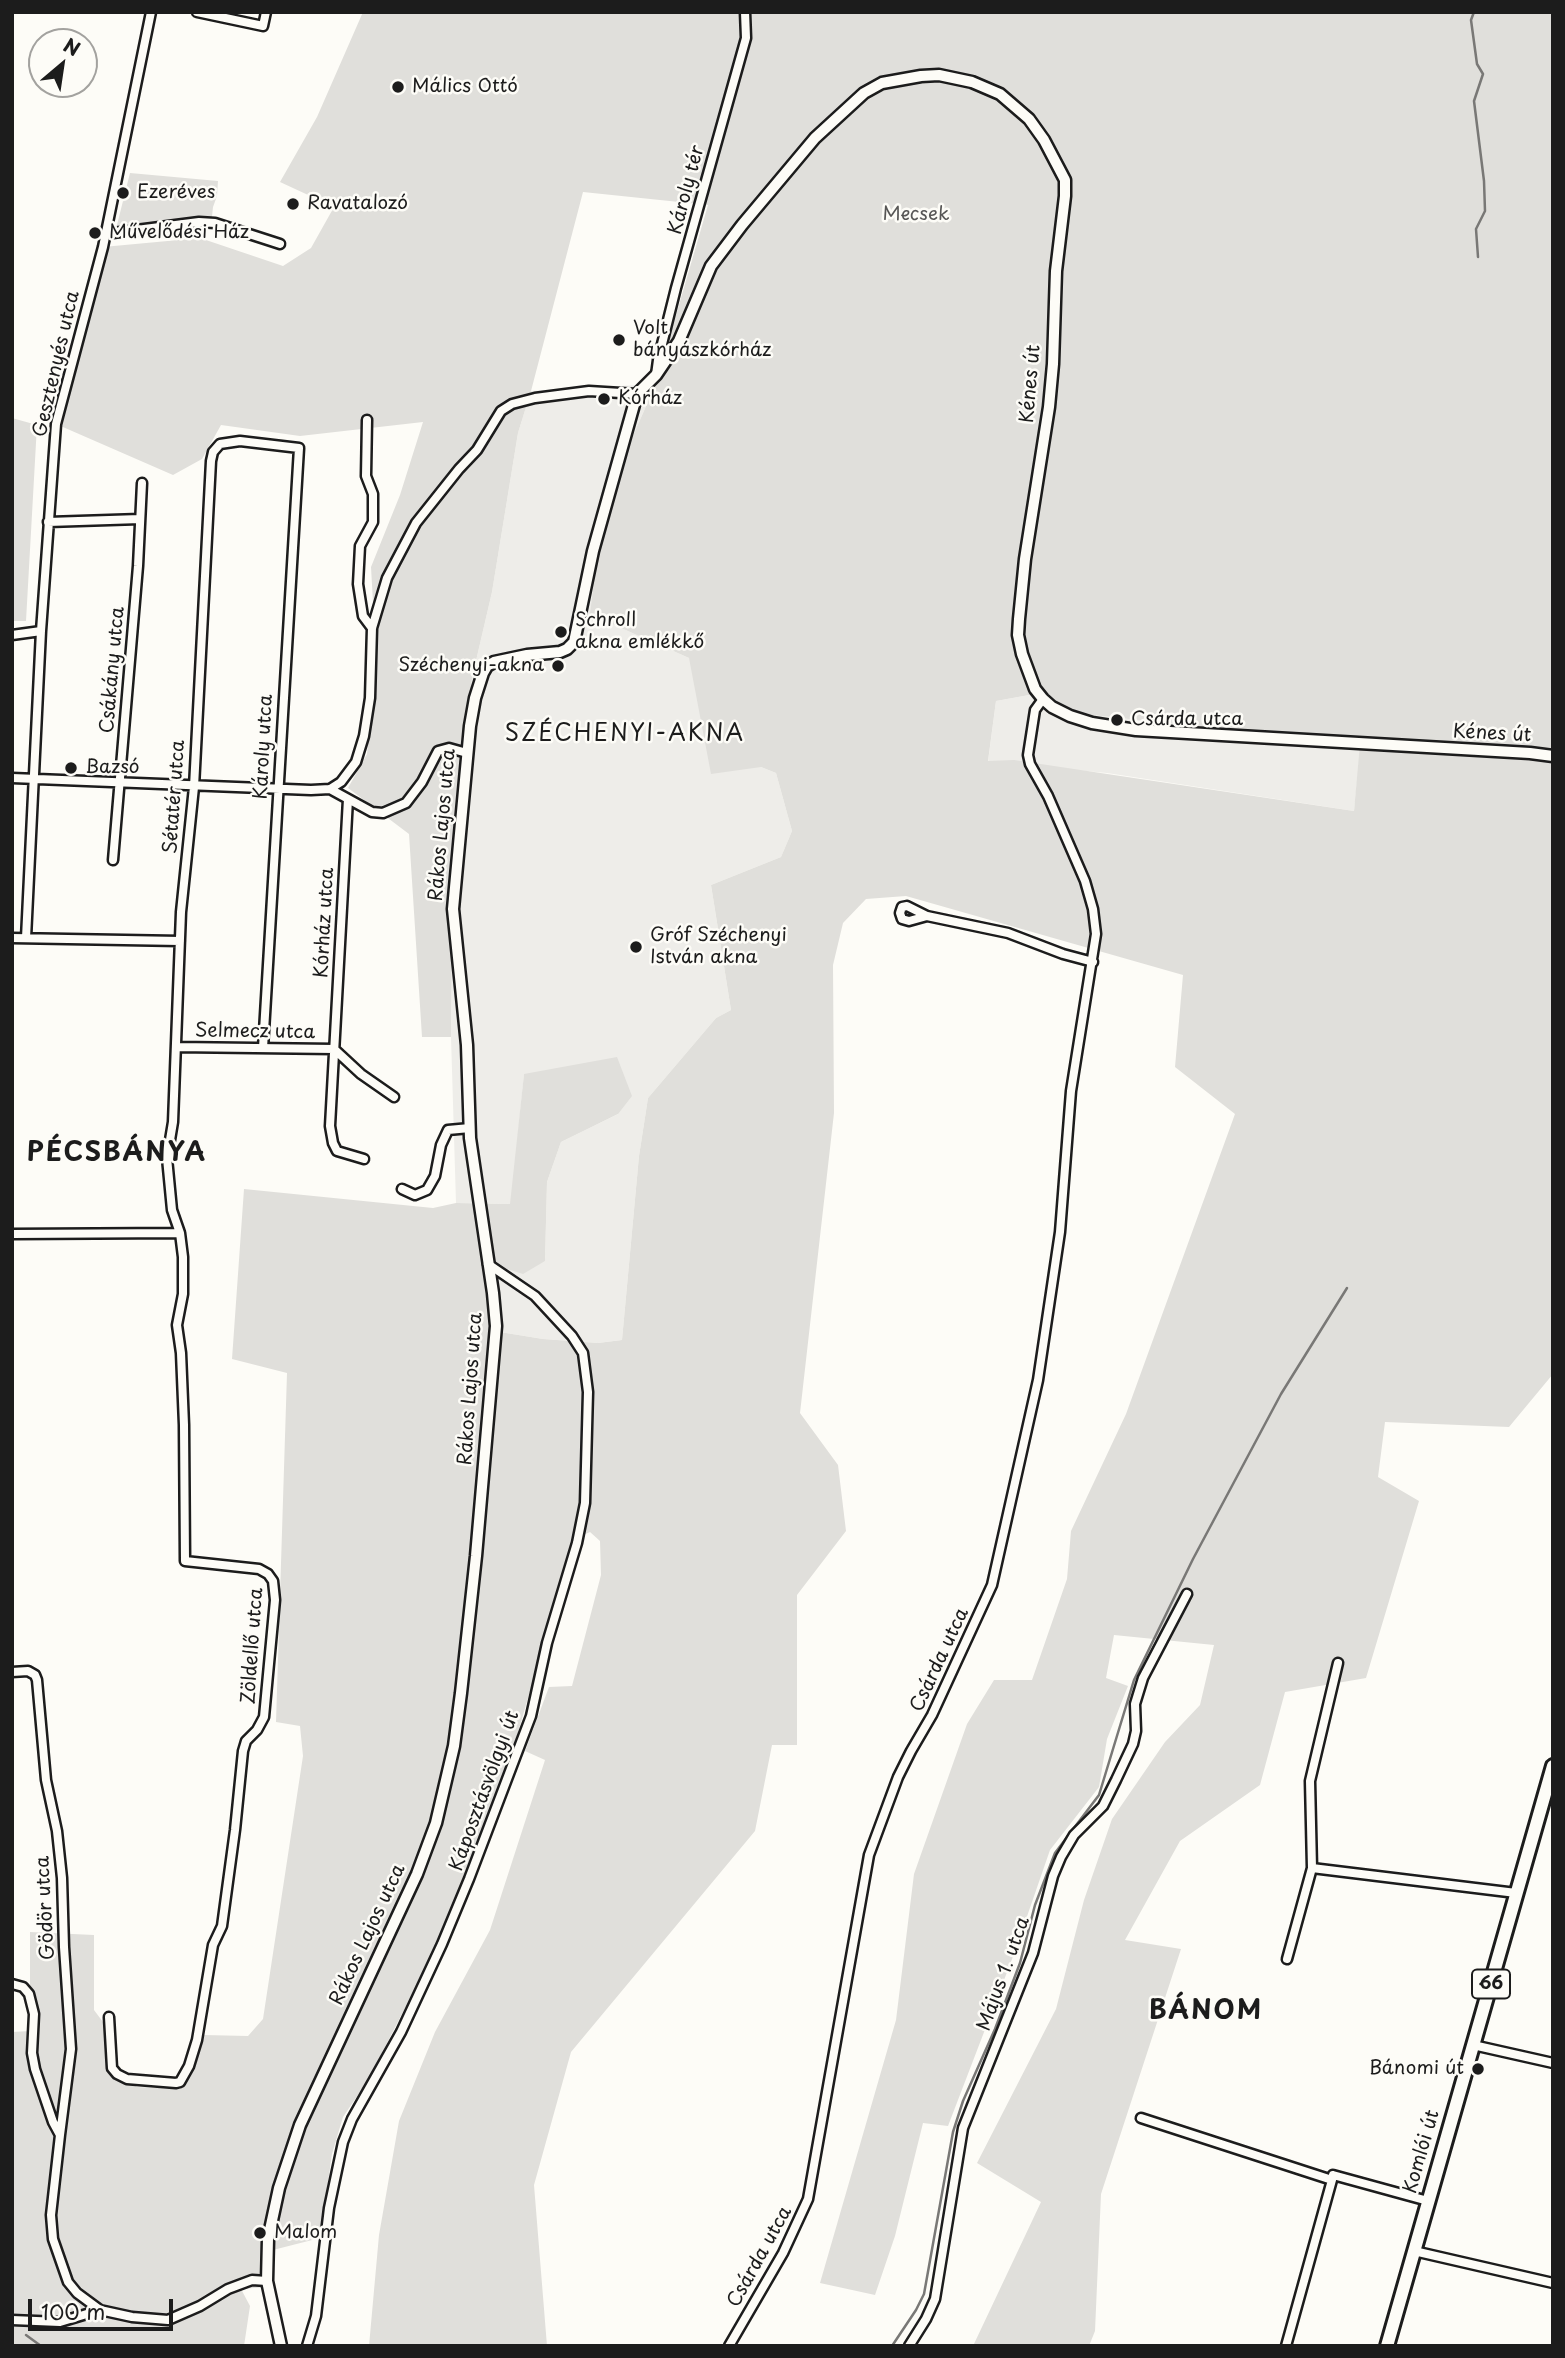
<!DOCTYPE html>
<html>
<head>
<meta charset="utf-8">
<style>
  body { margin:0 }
  #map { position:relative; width:1565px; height:2358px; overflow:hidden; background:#fdfcf7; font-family:"Playpen Sans",sans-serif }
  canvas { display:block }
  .frame { position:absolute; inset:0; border:14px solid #1c1c1c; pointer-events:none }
  .north { position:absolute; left:28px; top:28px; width:70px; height:70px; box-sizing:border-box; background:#fdfcf7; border:2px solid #a3a29f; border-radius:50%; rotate:29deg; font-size:19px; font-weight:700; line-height:28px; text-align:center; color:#1c1c1c }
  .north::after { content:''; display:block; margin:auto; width:24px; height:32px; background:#1c1c1c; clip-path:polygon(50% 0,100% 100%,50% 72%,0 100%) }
  .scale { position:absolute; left:28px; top:2299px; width:145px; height:32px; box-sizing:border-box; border:4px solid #1c1c1c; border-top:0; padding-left:9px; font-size:21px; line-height:24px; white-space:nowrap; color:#1c1c1c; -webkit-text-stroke:5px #fdfcf7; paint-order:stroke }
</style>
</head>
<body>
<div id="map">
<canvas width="1565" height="2358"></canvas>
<div class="frame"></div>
<div class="north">N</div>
<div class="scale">100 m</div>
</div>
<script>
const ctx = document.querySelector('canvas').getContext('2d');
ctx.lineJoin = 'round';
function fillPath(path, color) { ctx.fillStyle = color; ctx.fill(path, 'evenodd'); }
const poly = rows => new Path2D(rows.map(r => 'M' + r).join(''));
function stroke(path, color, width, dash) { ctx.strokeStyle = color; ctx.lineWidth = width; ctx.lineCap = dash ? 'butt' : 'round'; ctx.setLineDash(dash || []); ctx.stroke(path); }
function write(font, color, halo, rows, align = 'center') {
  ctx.font = font + ' "Playpen Sans",sans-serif'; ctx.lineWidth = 5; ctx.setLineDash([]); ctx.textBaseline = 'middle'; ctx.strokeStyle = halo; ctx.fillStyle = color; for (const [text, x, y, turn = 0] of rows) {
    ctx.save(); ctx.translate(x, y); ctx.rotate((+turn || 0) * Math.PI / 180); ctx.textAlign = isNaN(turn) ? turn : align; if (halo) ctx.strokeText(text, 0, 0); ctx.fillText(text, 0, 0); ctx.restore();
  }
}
const built = poly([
  [656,384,605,498,612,624,689,658,761,767,776,773,792,831,781,857,711,885,731,1010,716,1018,648,1098,639,1156,622,1340,598,1343,543,1339,500,1332,494,1264,545,1261,547,1182,561,1142,618,1114,524,1074,511,1204,456,1203,451,1037,453,844,472,678,492,592,518,433,531,391],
  [1029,695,1083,714,1361,744,1354,811,1107,773,988,762,996,701]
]);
const green = poly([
  [363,12,1553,12,1553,1374,1509,1427,1385,1422,1378,1477,1419,1501,1366,1678,1285,1692,1260,1785,1180,1841,1125,1940,1181,1949,1101,2194,1095,2331,1089,2346,973,2346,1041,2202,977,2163,1056,2009,1084,1900,1112,1819,1165,1742,1200,1705,1214,1645,1114,1635,1106,1678,1128,1686,1107,1739,1099,1787,1050,1850,1014,1954,948,2126,923,2123,895,2236,875,2295,820,2283,896,2020,914,1874,967,1724,994,1680,1032,1680,1067,1579,1071,1531,1126,1414,1235,1114,1175,1067,1183,975,906,896,866,899,843,923,833,965,834,1113,800,1413,838,1465,846,1531,797,1595,797,1745,772,1745,755,1831,571,2052,534,2185,547,2346,369,2346,379,2235,399,2121,435,2032,490,1930,545,1760,525,1751,549,1687,572,1686,601,1575,600,1541,590,1532,574,1539,517,1736,473,1857,443,1934,368,2080,343,2117,332,2154,320,2238,273,2250,267,2287,241,2289,250,2306,244,2346,12,2346,12,2032,30,2031,30,1932,94,1935,94,2010,103,2022,114,2072,137,2087,180,2089,204,2035,248,2036,263,2019,303,1756,300,1726,276,1722,287,1373,232,1359,244,1189,433,1208,456,1203,510,1204,524,1074,617,1057,632,1096,618,1114,561,1142,547,1182,545,1261,523,1274,494,1265,500,1332,543,1339,598,1343,622,1340,639,1156,648,1098,716,1018,731,1010,711,885,781,857,792,831,776,773,761,767,711,774,689,658,612,624,589,621,605,498,656,384,708,205,583,192,531,391,518,433,492,592,472,678,453,845,451,1037,422,1037,409,834,348,788,367,754,376,657,371,567,400,495,423,422,300,436,221,425,202,459,173,475,56,424,103,247,200,238,283,266,311,248,334,207,280,182,317,117],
  [1029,695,1083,714,1360,744,1354,811,1014,760,988,761,996,701],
  [130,173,218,181,217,196,213,207,211,226,185,227,114,237],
  [12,418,37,425,26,621,12,621]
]);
const stream = poly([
  [1474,12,1471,20,1477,64,1483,74,1474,101,1484,181,1485,211,1476,229,1478,257],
  [26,2335,41,2346],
  [892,2346,916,2310,924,2294,953,2132,963,2101,995,2029,1020,1963,1035,1905,1055,1853,1099,1795,1134,1680,1193,1559,1281,1394,1347,1288]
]);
const minor = poly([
  [197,12,263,26,266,12],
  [105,234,199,222,215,223,280,244],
  [656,375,658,360,676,288,746,38,745,12],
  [367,420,366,476,373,494,373,522,360,546,358,584,363,616,372,628],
  [48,522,140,519],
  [12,635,41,631],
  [12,778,311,790,330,789,341,782,356,762,364,736,370,698,372,628,387,578,416,523,459,469,477,450,501,411,512,404,535,398,589,391,637,394],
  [330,789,372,812,383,813,406,803,422,782,438,751,449,748,467,753],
  [348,799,330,1126,333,1143,337,1151,364,1159],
  [113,860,138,566,142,483],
  [927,916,909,921,902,919,900,913,902,907,907,906,927,916,1008,933,1063,954,1093,962],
  [12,938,180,941],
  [26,938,41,631,56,424,103,247,151,12],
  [176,1047,334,1049,361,1074,394,1097],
  [402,1189,415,1195,427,1190,435,1176,441,1145,448,1130,470,1128],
  [180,1233,172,1210,167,1158,173,1122,181,912,194,787,211,461,213,452,220,444,240,441,299,448,263,1048],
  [12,1234,180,1233,183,1257,183,1294,177,1325,181,1353,184,1425,185,1561,259,1569,268,1574,273,1581,275,1600,264,1717,257,1730,246,1741,243,1751,235,1830,222,1926,213,1945,197,2040,189,2066,180,2082,176,2083,127,2079,117,2074,112,2068,109,2017],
  [1338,1663,1310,1781,1312,1868,1516,1893],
  [12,1672,28,1671,35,1675,37,1680,46,1780,57,1831,62,1878,64,1947,71,2049,60,2135],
  [1287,1959,1312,1868],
  [12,1984,23,1987,29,1994,34,2014,32,2053,35,2069,53,2122,60,2135,51,2215,53,2239,68,2282,77,2293,100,2310],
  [1473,2045,1553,2063],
  [1141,2118,1332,2180,1333,2175,1428,2201],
  [1414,2251,1553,2283],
  [12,2320,60,2322,100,2310,132,2317,168,2320,200,2306,228,2289,252,2280,267,2281],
  [307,2346,316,2316,329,2208,343,2142,352,2119,401,2032,442,1944,469,1879,531,1716,547,1643,577,1543,585,1503,588,1392,583,1353,572,1336,535,1296,488,1264],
  [729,2346,783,2253,808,2199,869,1855,898,1777,911,1751,932,1715,992,1585,1038,1380,1060,1232,1071,1091,1096,934,1093,909,1085,881,1048,796,1030,764,1028,755,1035,710,1043,699],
  [909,2346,926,2319,935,2299,963,2128,1033,1953,1053,1876,1061,1857,1074,1835,1103,1806,1116,1780,1133,1744,1136,1731,1135,1704,1143,1678,1187,1594],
  [1286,2346,1332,2180]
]);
const tertiary = poly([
  [281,2346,267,2281,268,2239,279,2188,300,2125,417,1874,436,1823,454,1746,461,1693,476,1556,496,1326,493,1293,470,1138,467,1045,453,909,470,726,475,698,483,673,487,666,494,662,527,655,560,652,567,649,574,642,593,551,637,394,656,375,679,341,711,266,742,225,815,138,864,93,882,83,921,76,939,75,972,82,1000,94,1029,119,1044,140,1065,180,1065,196,1056,271,1053,364,1049,407,1025,559,1019,619,1018,635,1022,654,1035,689,1043,699,1052,707,1070,716,1092,723,1136,730,1530,753,1553,756]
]);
const primary = poly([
  [1387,2346,1553,1766]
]);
const markers = [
  [398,87,7,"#1c1c1c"],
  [123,193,7,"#1c1c1c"],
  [293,204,7,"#1c1c1c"],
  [95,233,7,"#1c1c1c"],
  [619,340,7,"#1c1c1c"],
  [604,399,7,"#1c1c1c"],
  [561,632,7,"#1c1c1c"],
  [558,666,7,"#1c1c1c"],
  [1117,720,7,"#1c1c1c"],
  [71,768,7,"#1c1c1c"],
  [636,947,7,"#1c1c1c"],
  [1478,2069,7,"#1c1c1c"],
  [260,2233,7,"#1c1c1c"]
];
const shields = [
  [1491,1984,38]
];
const shieldNames = [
  ["66",1491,1984]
];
const poiNames = [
  ["Málics Ottó",412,87],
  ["Ezeréves",137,193],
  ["Ravatalozó",307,204],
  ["Művelődési Ház",109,233],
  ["Volt",633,329],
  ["bányászkórház",633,351],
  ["Kórház",618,399],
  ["Schroll",575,621],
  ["akna emlékkő",575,643],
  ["Széchenyi-akna",544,666,"right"],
  ["Csárda utca",1131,720],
  ["Bazsó",85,768],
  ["Gróf Széchenyi",650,936],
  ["István akna",650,958],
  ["Bánomi út",1464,2069,"right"],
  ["Malom",274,2233]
];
const streetNames = [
  ["Károly tér",687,190,-75],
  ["Gesztenyés utca",57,364,-77],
  ["Kénes út",1031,384,-85],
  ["Csákány utca",113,670,-85],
  ["Kénes út",1492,734,3],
  ["Károly utca",264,747,-87],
  ["Sétatér utca",175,797,-86],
  ["Rákos Lajos utca",443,825,-85],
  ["Kórház utca",325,923,-87],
  ["Selmecz utca",255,1032,1],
  ["Rákos Lajos utca",471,1389,-86],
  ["Zöldellő utca",253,1646,-86],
  ["Csárda utca",940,1660,-65],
  ["Káposztásvölgyi út",485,1791,-70],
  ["Gödör utca",46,1908,-93],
  ["Rákos Lajos utca",368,1935,-65],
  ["Május 1. utca",1004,1974,-70],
  ["Komlói út",1422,2152,-74],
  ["Csárda utca",760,2257,-61]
];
const parkNames = [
  ["Mecsek",916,215]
];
const quarterNames = [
  ["SZÉCHENYI-AKNA",625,735]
];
const districtNames = [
  ["PÉCSBÁNYA",117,1154],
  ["BÁNOM",1206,2012]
];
fillPath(built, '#eeede9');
fillPath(green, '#e0dfdb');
stroke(stream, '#797876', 2.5);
stroke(minor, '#1c1c1c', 13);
stroke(tertiary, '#1c1c1c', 15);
stroke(primary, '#1c1c1c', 18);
stroke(minor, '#fdfcf7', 8);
stroke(tertiary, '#fdfcf7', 10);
stroke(primary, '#fdfcf7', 12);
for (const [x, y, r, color] of markers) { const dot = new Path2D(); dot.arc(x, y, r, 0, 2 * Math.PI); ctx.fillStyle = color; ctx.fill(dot); stroke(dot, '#fdfcf7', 2.5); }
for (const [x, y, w] of shields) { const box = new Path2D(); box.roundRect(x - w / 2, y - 14.5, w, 29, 5); ctx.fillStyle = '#fdfcf7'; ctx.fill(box); stroke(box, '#1c1c1c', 2); }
write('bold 18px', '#1c1c1c', null, shieldNames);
write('19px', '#1c1c1c', '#fdfcf7', poiNames, 'left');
write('19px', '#1c1c1c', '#fdfcf7', streetNames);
write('19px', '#575655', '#fdfcf7', parkNames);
ctx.letterSpacing = '2px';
write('23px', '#1c1c1c', '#fdfcf7', quarterNames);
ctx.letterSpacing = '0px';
ctx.letterSpacing = '2px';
write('bold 26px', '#1c1c1c', '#fdfcf7', districtNames);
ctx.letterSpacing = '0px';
</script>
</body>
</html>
